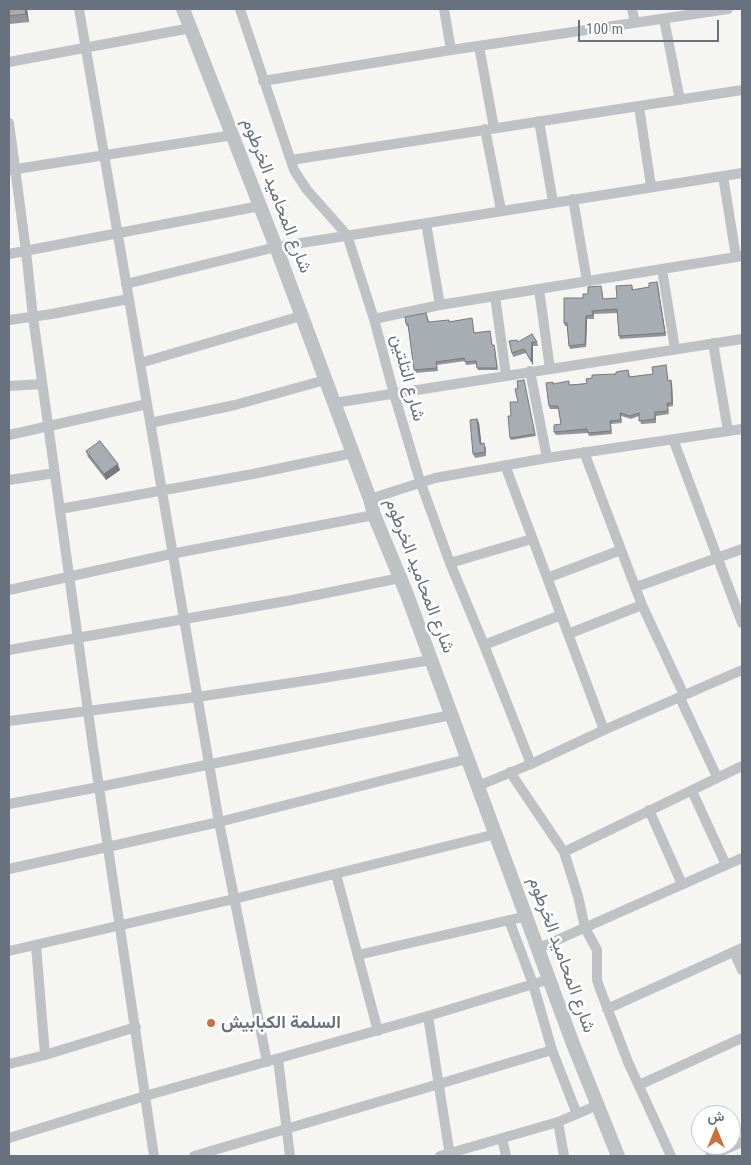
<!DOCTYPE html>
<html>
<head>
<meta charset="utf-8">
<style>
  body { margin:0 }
  #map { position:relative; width:751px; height:1165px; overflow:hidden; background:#f5f5f2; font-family:"Roboto Condensed",Vazirmatn,sans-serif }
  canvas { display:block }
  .frame { position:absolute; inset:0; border:10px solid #68727f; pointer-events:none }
  .north { position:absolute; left:691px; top:1105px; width:50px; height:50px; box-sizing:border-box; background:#fff; border:1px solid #c3c7cc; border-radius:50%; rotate:0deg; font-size:14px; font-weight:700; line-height:20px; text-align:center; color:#68727f }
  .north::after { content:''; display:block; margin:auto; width:18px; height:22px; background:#cc703c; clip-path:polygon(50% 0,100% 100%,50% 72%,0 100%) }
  .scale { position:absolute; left:578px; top:20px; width:141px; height:22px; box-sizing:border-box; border:2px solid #68727f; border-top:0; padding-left:6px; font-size:15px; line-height:18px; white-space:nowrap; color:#68727f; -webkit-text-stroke:4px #fff; paint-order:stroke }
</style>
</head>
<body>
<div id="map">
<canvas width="751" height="1165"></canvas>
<div class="frame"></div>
<div class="north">ش</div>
<div class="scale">100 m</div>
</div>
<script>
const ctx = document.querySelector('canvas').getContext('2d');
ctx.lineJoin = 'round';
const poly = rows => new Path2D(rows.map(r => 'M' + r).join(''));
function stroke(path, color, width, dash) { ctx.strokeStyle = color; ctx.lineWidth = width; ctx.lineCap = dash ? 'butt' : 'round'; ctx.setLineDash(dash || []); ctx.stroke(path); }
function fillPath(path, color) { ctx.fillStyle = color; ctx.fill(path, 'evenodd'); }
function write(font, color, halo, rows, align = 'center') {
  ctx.font = font + ' "Roboto Condensed",Vazirmatn,sans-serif'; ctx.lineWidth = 5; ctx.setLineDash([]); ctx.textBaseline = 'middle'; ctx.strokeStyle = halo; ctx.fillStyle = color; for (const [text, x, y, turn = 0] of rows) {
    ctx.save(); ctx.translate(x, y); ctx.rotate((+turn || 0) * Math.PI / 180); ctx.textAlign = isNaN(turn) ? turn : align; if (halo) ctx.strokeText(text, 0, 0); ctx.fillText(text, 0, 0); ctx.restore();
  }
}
const minor = poly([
  [79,9,219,822,267,1062],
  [240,9,294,170,307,190,347,235,374,319,394,394,420,481,450,563,484,645,531,764],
  [444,9,451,50],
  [632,9,635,23],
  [664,19,680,100],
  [479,46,494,128],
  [9,62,191,28],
  [263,81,451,50,728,9],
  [639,107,651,186],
  [539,121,553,202],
  [9,123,26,251,33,317,93,747,154,1156],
  [485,129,501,210],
  [291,160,742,90],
  [10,170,233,135],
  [723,176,736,257],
  [573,199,587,281],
  [426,223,440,305],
  [9,254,260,206],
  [662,269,675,349],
  [126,284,276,247,742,173],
  [539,289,550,369],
  [495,296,506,375],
  [374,319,440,305,742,256],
  [9,320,52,314,128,299],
  [713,343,728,431],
  [140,363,301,316],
  [530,371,547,458],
  [9,386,42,384],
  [334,403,742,339],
  [150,423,235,405,325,380],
  [9,435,147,404],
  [673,439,742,623],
  [584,452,642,605,684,695],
  [505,465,604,730],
  [9,480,55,473],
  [370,499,435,478,547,458,742,429],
  [60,509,253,474,353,453],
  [450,563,532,539],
  [547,578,621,550],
  [636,587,742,549],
  [9,590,171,554,374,515],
  [568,634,642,605],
  [484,645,561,615],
  [9,650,292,600,400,578],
  [680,698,717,777],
  [9,721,197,697,317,679,431,660],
  [510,772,564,852,578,896,585,928,597,950,597,980,600,989,628,1062,671,1156],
  [478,786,531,764,604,730,742,670],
  [692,791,726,865],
  [9,804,99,787,451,715],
  [649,810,682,884],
  [564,852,742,766],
  [9,869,219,822,467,759],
  [336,874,378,1031],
  [509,920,533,984,552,1050,577,1114],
  [36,945,45,1055],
  [539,948,742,858],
  [9,951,234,899,496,834],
  [734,952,742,970],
  [358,955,527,916],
  [607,1009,742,948],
  [428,1016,450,1156],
  [278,1059,290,1156],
  [9,1064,45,1055,136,1027],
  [639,1085,742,1038],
  [558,1122,564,1156],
  [9,1138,145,1096,428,1016,550,979],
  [502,1138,506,1156],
  [194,1156,439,1084,552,1050],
  [440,1156,558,1122,598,1105],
  [710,1156,742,1142]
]);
const tertiary = poly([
  [183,9,276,247,370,499,374,515,406,592,573,1044,618,1156]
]);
const wall = poly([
  [9,9,27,9,29,22,10,24,9,22],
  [657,282,666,336,620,339,619,336,617,313,594,314,594,319,587,319,586,347,570,349,569,346,567,326,565,326,564,323,583,298,602,289,603,299,617,298,632,285,633,290,649,287],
  [427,315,429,322,449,322,472,318,474,333,490,331,492,345,495,348,498,370,478,370,476,364,466,365,465,361,437,365,438,371,415,373,408,326,407,327,406,324],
  [509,341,518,342,537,342,538,346,533,346,533,365,526,353,513,357],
  [666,365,668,381,672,383,673,406,668,407,669,414,656,416,656,423,641,424,639,416,631,419,621,416,622,423,611,424,612,434,589,436,588,433,556,435,554,432,561,424,559,409,550,409,549,406,553,384,570,385,587,383,592,378,616,374,628,370,630,377,653,374],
  [517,381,536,436,511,440,510,438,511,416,518,402],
  [477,419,479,423,481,443,486,447,486,456,475,458,473,454],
  [86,451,120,470,106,480,88,457]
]);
const shadedWall = poly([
  [25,9,27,9,29,22,26,14],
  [657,282,658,285,666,336,665,333],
  [586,316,587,319,586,347,585,344],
  [532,342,533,346,533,365,531,361],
  [671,380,672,383,673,406,672,403],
  [477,419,479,423,482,448,480,444],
  [118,464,120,470,106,480,104,474]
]);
const building = poly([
  [9,9,25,9,26,14,9,16,9,9],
  [657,282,665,333,619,336,617,309,592,311,593,315,586,316,585,344,569,346,567,323,564,323,564,298,583,298,583,294,588,294,588,287,601,286,603,299,617,298,616,286,632,285,632,290,649,287,649,283,657,282],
  [426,313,428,322,449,320,449,322,472,318,474,333,490,331,492,345,494,345,497,368,477,368,476,361,465,362,464,358,436,362,437,368,414,370,408,324,406,324,405,317,426,313],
  [532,334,537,342,532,342,531,361,524,349,512,353,509,341,517,340,518,342,532,334],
  [666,365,668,381,671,380,672,403,667,403,668,411,655,412,655,419,639,421,639,413,630,416,620,413,621,420,610,421,611,431,588,433,587,429,554,432,554,425,561,424,558,406,549,406,546,383,553,382,553,384,569,381,569,385,583,384,587,383,586,379,592,378,592,375,616,374,616,372,628,370,629,377,653,374,652,367,666,365],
  [524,380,535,434,510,438,508,416,511,416,510,402,518,402,515,389,518,388,517,381,524,380],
  [477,419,480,444,484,443,485,452,473,454,470,420,477,419],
  [100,441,118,464,104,474,86,451,100,441]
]);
const markers = [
  [211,1023,5,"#cc703c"]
];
const streetNames = [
  ["شارع المحاميد الخرطوم",276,196,69],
  ["شارع التلتين",407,378,75],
  ["شارع المحاميد الخرطوم",419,576,69],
  ["شارع المحاميد الخرطوم",561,955,70]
];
const poiNames = [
  ["السلمة الكبابيش",221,1023]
];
stroke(minor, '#bfc2c5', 10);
stroke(tertiary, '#bfc2c5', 14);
fillPath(wall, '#90959a');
fillPath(shadedWall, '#76797d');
fillPath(building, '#a8adb3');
stroke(building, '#76797d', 1);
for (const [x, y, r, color] of markers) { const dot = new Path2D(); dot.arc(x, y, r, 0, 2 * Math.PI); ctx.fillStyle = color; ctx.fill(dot); stroke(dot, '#fff', 2); }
write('18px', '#68727f', '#fff', streetNames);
write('bold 18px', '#68727f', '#fff', poiNames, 'left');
</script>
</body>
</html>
